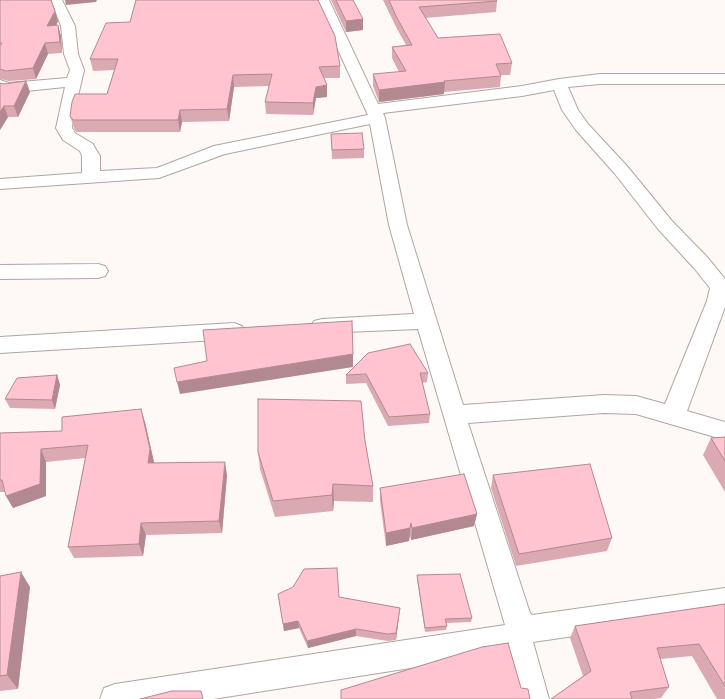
<!DOCTYPE html>
<html>
<head>
<meta charset="utf-8">
<style>
  body { margin:0 }
  canvas { display:block; background:#fef9f7 }
</style>
</head>
<body>
<canvas width="725" height="699"></canvas>
<script>
const ctx = document.querySelector('canvas').getContext('2d');
ctx.lineJoin = 'round';
const poly = rows => new Path2D(rows.map(r => 'M' + r).join(''));
function stroke(path, color, width, dash) { ctx.strokeStyle = color; ctx.lineWidth = width; ctx.lineCap = dash ? 'butt' : 'round'; ctx.setLineDash(dash || []); ctx.stroke(path); }
function fillPath(path, color) { ctx.fillStyle = color; ctx.fill(path, 'evenodd'); }
const minor = poly([
  [48,0,62,0,75,26,78,54,84,70,73,118,72,128,75,133,93,144,95,148,100,156,100,171,157,168,214,146,368,115,315,0,329,0,378,104,522,86,559,79,600,74,725,74,725,84,600,84,568,87,578,110,588,124,627,166,672,221,708,258,725,279,725,307,687,411,725,422,725,440,636,414,604,413,468,423,530,613,532,615,725,588,725,614,533,642,549,699,519,699,506,653,213,699,100,699,104,688,115,684,505,625,418,329,322,333,314,331,311,326,314,321,322,319,414,314,389,225,370,124,225,154,159,178,0,189,0,179,82,173,82,156,80,151,63,140,56,128,65,87,7,93,0,91,0,80,9,83,67,78,70,70,64,54,61,26,53,5,48,0],
  [554,90,562,110,576,130,615,174,658,229,694,268,710,288,707,301,665,404,636,396,604,395,463,405,407,225,385,118,383,113,522,96,554,90],
  [98,264,105,266,108,271,105,276,98,278,0,279,0,265,98,264],
  [234,323,242,326,245,331,242,336,234,339,0,353,0,337,234,323]
]);
const wall = poly([
  [0,0,58,21,56,26,61,36,62,53,48,54,36,79,9,81,0,79],
  [331,0,353,0,363,30,346,32],
  [383,0,496,0,497,1,496,12,425,18,438,38,512,63,510,75,501,75,500,87,444,92,444,94,379,102,373,86,373,74,399,72,392,58,392,47,406,45,396,27],
  [130,22,340,66,340,78,324,78,327,85,327,97,316,98,313,115,266,114,265,102,269,86,234,87,229,121,182,122,180,132,76,132,74,128,70,116,107,94,114,70,93,71,90,59],
  [26,81,30,92,18,117,8,117,0,130,0,83,4,84],
  [331,134,364,149,364,158,332,159],
  [428,373,427,382,422,383,430,414,429,423,388,426,366,383,346,384,346,375],
  [57,375,60,385,55,409,10,408,5,399],
  [145,422,154,463,227,475,222,533,146,535,143,556,74,558,68,547,85,458,46,462,46,496,13,508,6,496,5,492,0,492,0,433,62,431],
  [725,437,725,492,703,455,711,438],
  [365,441,373,486,373,502,334,501,333,511,275,517,260,469,258,452],
  [493,475,612,538,607,551,516,566,491,488],
  [380,488,477,514,474,526,411,540,410,536,409,541,386,546,380,501],
  [417,575,472,618,471,622,446,623,447,626,446,630,425,632,417,579],
  [0,576,30,587,18,689,0,691],
  [278,594,339,597,400,608,396,640,388,641,356,636,308,648,299,628,284,631],
  [725,604,725,699,717,699,692,656,660,659,669,687,661,698,654,699,551,699,583,676,570,638,575,626]
]);
const shadedWall = poly([
  [65,0,97,0,96,2,66,5],
  [55,11,58,21,50,36,47,26],
  [363,19,363,30,346,32,346,21],
  [58,25,61,36,62,53,60,42],
  [45,43,48,54,36,79,33,68],
  [233,75,234,87,229,121,227,109],
  [26,81,30,92,18,117,14,106],
  [445,82,444,94,379,102,379,90],
  [327,85,327,97,316,98,313,115,313,103,316,87],
  [4,106,8,117,0,130,0,112],
  [180,110,182,122,180,132,178,120],
  [353,354,353,367,180,394,177,382],
  [57,375,60,385,55,409,52,400],
  [141,409,145,422,154,462,152,475,148,463],
  [41,449,46,462,46,496,13,508,6,496],
  [225,462,227,475,222,533,219,521],
  [333,484,334,501,333,511,332,495],
  [477,514,474,526,411,540,412,528],
  [141,523,146,535,143,556,139,544],
  [411,523,409,541,386,546,386,533],
  [21,572,30,587,18,689,7,675],
  [400,608,396,640,396,633],
  [298,621,299,628,284,631,283,624],
  [356,629,356,636,308,648,307,641]
]);
const building = poly([
  [0,0,51,0,55,11,47,26,58,25,60,42,45,43,33,68,6,71,0,69,0,46,2,43,0,43,0,0],
  [136,0,318,0,335,36,340,66,319,67,327,85,316,87,313,103,265,102,272,74,233,75,227,109,180,110,178,120,73,120,70,116,72,102,75,94,107,94,118,59,90,59,106,23,130,22,136,0],
  [336,0,353,0,363,19,346,21,336,0],
  [389,0,496,0,497,1,419,7,438,38,500,34,512,63,496,64,501,76,444,81,445,82,379,90,373,74,406,71,392,47,412,45,396,16,389,0],
  [26,81,14,106,4,106,0,112,0,83,4,84,26,81],
  [362,133,364,149,332,150,331,134,362,133],
  [352,321,353,354,177,382,174,368,207,361,203,330,352,321],
  [410,344,428,373,420,373,430,414,389,417,366,374,346,375,368,353,410,344],
  [57,375,52,400,5,399,17,378,57,375],
  [258,399,361,401,365,441,373,486,333,484,332,495,273,501,258,452,258,399],
  [141,409,150,449,148,463,225,462,219,521,141,523,139,544,68,547,88,445,41,449,40,484,6,496,2,480,0,480,0,433,62,431,62,417,141,409],
  [725,437,725,461,711,438,725,437],
  [590,464,612,538,519,554,493,475,590,464],
  [464,474,477,514,412,528,411,523,410,528,386,533,380,488,464,474],
  [337,568,339,597,400,608,396,633,388,634,356,629,307,641,298,621,283,624,278,594,293,587,304,569,337,568],
  [21,572,7,675,0,676,0,576,21,572],
  [460,574,472,618,445,619,447,626,425,628,417,575,460,574],
  [725,604,725,686,699,644,657,648,669,687,630,692,632,699,551,699,591,671,575,626,725,604],
  [508,643,521,688,528,689,530,699,341,699,341,690,482,647,508,643],
  [172,691,201,691,203,699,140,699,172,691]
]);
stroke(minor, '#b1a5a1', 2);
fillPath(minor, '#fff');
fillPath(wall, '#dba9b2');
fillPath(shadedWall, '#b28991');
fillPath(building, '#ffc4cf');
stroke(building, '#b28991', 1);
</script>
</body>
</html>
